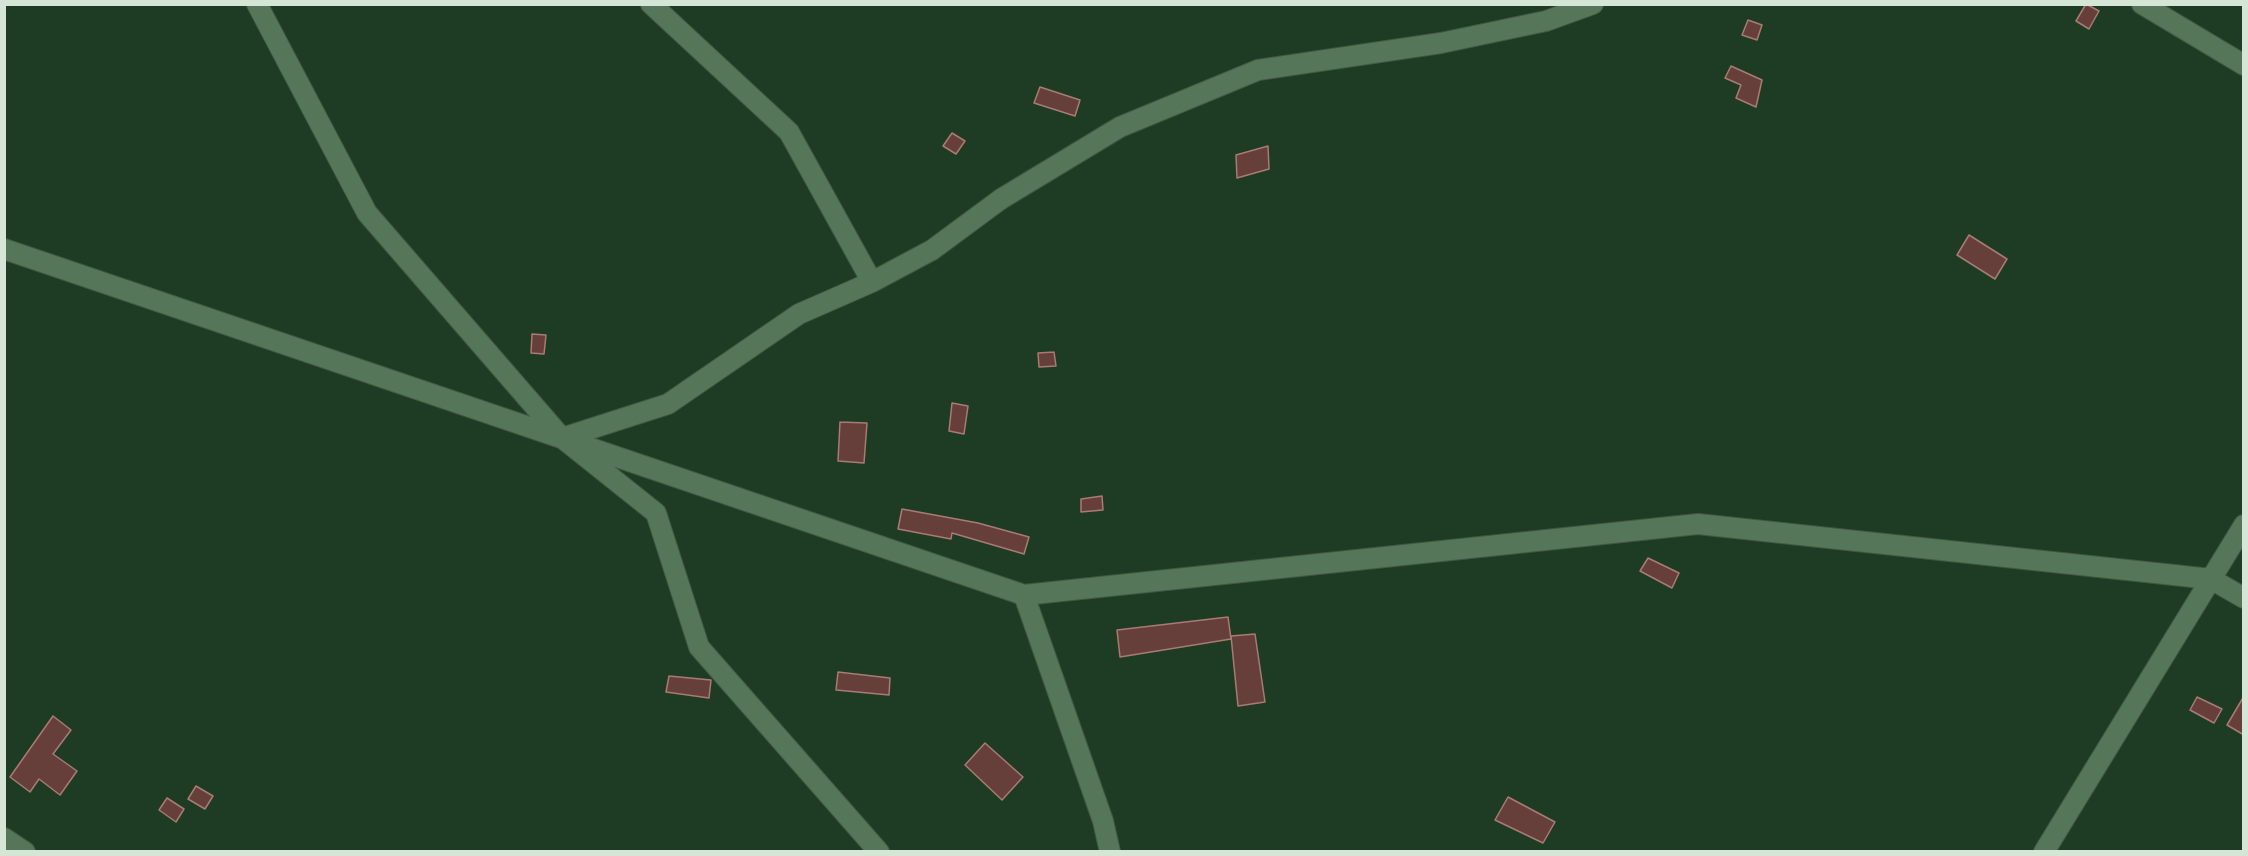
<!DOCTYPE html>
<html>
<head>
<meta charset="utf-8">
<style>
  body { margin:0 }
  #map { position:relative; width:2248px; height:856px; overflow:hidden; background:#1e3c23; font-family:Ubuntu,sans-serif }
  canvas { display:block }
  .frame { position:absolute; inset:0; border:6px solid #d5e6d6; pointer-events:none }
</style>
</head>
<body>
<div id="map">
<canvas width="2248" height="856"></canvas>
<div class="frame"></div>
</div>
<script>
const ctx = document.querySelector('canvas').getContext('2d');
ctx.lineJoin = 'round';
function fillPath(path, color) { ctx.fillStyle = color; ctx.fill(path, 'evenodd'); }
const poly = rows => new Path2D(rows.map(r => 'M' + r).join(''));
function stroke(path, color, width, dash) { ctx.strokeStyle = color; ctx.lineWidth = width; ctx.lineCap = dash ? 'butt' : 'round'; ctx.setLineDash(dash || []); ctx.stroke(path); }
const building = poly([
  [2086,4,2099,11,2089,29,2076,21,2086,4],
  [1748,20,1762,25,1757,40,1742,35,1748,20],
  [1731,66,1762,80,1756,107,1736,98,1741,85,1725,78,1731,66],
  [1040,87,1080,100,1075,116,1034,103,1040,87],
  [952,133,965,141,956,154,943,146,952,133],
  [1268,146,1269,169,1237,178,1236,155,1268,146],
  [1969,235,2007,259,1995,279,1957,255,1969,235],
  [532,334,546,335,544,354,531,353,532,334],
  [1054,352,1056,366,1039,367,1038,353,1054,352],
  [952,403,968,406,964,434,949,431,952,403],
  [840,422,867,423,864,463,838,461,840,422],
  [1102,496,1103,510,1081,512,1081,499,1102,496],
  [902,509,978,523,1029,537,1024,554,952,533,951,539,898,529,902,509],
  [1648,558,1679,573,1672,588,1640,571,1648,558],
  [1228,617,1231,639,1120,657,1117,630,1228,617],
  [1255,634,1265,702,1238,706,1231,636,1255,634],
  [838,672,890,678,889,695,836,690,838,672],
  [669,676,711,680,709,698,666,692,669,676],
  [2244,696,2244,735,2227,725,2244,696],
  [2197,697,2222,709,2214,723,2190,710,2197,697],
  [53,716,71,730,53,754,77,771,60,795,39,779,30,792,10,777,53,716],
  [985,743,1023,777,1002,800,965,765,985,743],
  [196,786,213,796,205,809,188,799,196,786],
  [1508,797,1555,822,1543,843,1495,820,1508,797],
  [167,798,184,809,176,822,159,810,167,798]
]);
const street = poly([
  [257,4,367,213,562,438,656,513,699,647,879,852],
  [2142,4,2244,65],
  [4,249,1024,595,1103,821,1110,852],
  [872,282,932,250,1001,199,1120,127,1258,70,1441,43,1546,21,1593,4],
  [562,438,668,404,799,314,872,282,789,132,651,4],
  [1024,595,1698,524,2211,579,2244,598],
  [4,838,25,852],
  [2044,852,2244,525]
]);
fillPath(building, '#673f3a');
stroke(building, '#a87b75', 1.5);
stroke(street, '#3f5a44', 22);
stroke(street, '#56765a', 20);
</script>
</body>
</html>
